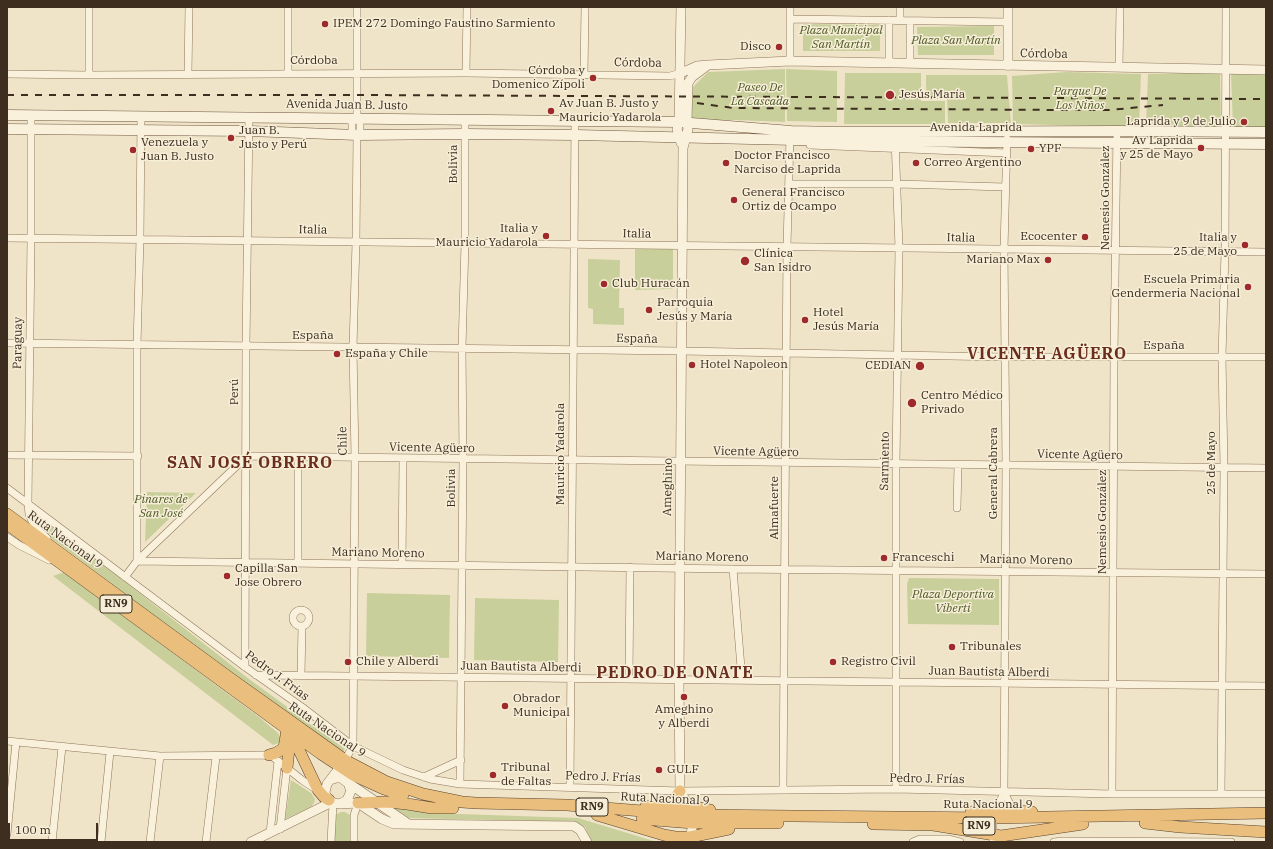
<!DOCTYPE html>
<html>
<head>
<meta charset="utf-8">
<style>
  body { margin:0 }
  #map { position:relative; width:1273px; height:849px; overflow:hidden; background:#f0e4c8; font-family:"IBM Plex Serif",serif }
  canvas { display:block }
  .frame { position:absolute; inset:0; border:8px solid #3d2e20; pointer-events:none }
  .scale { position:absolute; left:8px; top:823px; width:90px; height:18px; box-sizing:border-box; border:2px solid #3d2e20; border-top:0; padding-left:5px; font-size:12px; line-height:14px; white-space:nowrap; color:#3d2e20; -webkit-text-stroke:3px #f7eed8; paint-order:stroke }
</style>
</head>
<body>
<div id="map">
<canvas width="1273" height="849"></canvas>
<div class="frame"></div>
<div class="scale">100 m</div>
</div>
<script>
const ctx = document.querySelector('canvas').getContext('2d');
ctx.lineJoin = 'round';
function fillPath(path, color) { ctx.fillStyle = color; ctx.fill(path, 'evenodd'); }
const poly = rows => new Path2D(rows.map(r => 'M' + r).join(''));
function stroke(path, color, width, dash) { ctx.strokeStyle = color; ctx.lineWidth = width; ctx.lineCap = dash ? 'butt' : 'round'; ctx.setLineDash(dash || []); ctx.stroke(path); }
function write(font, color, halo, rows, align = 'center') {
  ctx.font = font + ' "IBM Plex Serif",serif'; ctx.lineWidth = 3; ctx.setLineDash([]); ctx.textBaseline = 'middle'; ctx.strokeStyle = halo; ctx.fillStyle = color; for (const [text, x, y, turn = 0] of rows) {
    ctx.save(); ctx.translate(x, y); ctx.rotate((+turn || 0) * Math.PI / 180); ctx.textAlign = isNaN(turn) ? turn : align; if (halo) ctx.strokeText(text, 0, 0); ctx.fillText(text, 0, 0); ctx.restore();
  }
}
const green = poly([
  [803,24,880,25,880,51,803,51],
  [994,26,994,55,918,55,917,27],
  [785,69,785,122,736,120,690,121,691,99,693,87,708,72],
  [786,69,837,71,837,122,787,121],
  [1066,72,1141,74,1139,127,1013,124,1012,76],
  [1220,72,1221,127,1146,125,1148,74],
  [845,73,921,73,921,101,945,101,945,124,844,124],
  [1231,74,1266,74,1266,127,1233,127],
  [926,75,1007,75,1011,123,948,123,947,98,926,98],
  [635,248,673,249,673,289,635,290],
  [588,259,620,260,619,308,624,308,624,325,593,324,593,309,588,308],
  [147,492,196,493,145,542],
  [50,526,124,581,249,679,345,749,341,754,248,686,47,535],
  [64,572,259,717,278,733,281,738,279,743,273,745,53,576],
  [909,578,999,579,999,625,908,624,907,584],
  [367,593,450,595,449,658,366,656],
  [475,598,559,600,558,662,474,660],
  [291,780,311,793,315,799,314,803,311,807,285,819],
  [388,805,430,813,578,818,657,842,591,842,585,827,576,822,408,818],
  [341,812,345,812,350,815,350,842,335,842,335,815]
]);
const minor = poly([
  [900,7,900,20],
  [790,19,1008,22],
  [790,61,790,7],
  [889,62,889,20],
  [910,62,910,21],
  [1119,67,1120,7],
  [288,73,288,7],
  [466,73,467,7],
  [7,74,89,75,466,73,670,76,681,73],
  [188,74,189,7],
  [584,74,585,7],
  [89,75,89,7],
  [31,115,31,238,28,504,29,514,32,521,37,529,47,538],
  [357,118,352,122,352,131,357,135],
  [895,138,899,248,896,464,896,789],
  [810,145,1007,153],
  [789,184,897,184,1006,187],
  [7,238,1266,252],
  [7,343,681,351,1004,357,1266,357],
  [7,455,138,456],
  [7,488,245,667,302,707,353,746,403,770,430,779,460,784,680,791,896,789,1112,794,1266,794],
  [957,508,958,465],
  [7,537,19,545,49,560],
  [137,561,733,569,1266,574],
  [137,561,137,345,140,239,141,116],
  [298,563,298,458],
  [402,564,403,459],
  [733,569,742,680],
  [125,577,137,561,246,457,251,456,1266,468],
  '293 618a8 8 0 1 1 16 0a8 8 0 1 1-16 0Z',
  [245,667,246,346,249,117],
  [256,675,1266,686],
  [301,675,302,626],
  [629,679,630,567],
  [7,741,160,756,269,755,273,757,302,780,317,790],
  [345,760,353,746,355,458,353,347,356,242,357,135,360,131,360,123,357,118,357,7],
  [424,777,461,760],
  [460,784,463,459,462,348,465,243,465,119],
  [570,787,575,121],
  [783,790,787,246,790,136],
  [1004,792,1013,810],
  [1112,794,1114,356,1117,131],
  [1221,794,1224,468,1222,357,1225,251,1226,7],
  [280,829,287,768],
  [270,833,278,761],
  [7,834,16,742],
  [52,842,62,747],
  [101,842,110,752],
  [150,842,160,756],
  [206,842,216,757],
  [331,842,333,803],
  [354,842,354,815,358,803],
  [913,842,920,839,948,839,960,842],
  [993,842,993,818,1004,792,1006,465,1004,249,1007,139],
  [1054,842,1063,841,1231,842]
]);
const tertiary = poly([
  [681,7,679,122,677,129,681,143],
  [1008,7,1008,66],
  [681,73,697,66,708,65,790,61,1266,70],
  [330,780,336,778,341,778,348,783,351,791,347,800,340,804,333,803,326,796,325,792,327,784,344,762],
  [347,782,407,823],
  [340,804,358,803,382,819,394,824,574,826,580,830,587,842],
  [251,842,332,802],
  [690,842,690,837,692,829,693,815,689,806,680,791,679,679,683,148,688,129,687,122,688,83,692,77,708,65]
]);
const secondary = poly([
  [7,115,679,122,791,131,839,132,1117,131,1266,132],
  [7,129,249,131,357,135,465,134,575,135,839,141,1266,144]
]);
const trunk = poly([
  [7,514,230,678,345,760,387,782,423,794,462,802,476,803,567,805,693,815,993,818,1266,813],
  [7,524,321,754,353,775,384,789,403,795],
  [286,734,289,749,287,768],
  [286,735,299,750,318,790,324,797,329,800],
  [269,755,276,753,284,748,286,736],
  [358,803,388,802,407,804,432,808,453,808],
  [646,806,689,806,710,810],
  [669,806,674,800,680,791],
  [971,812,995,810,1032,812],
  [597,815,664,835,675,837,690,837,729,829],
  [642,819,693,823,778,823],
  [1145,823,1180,827,1266,832],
  [873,824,938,825],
  [933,825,1001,836,1083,824]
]);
const rail = poly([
  [7,95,357,95,1266,99],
  [697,103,733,108,1062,110,1109,110,1163,105]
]);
const markers = [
  [325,24,4,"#9e2a2b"],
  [779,47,4,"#9e2a2b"],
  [593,78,4,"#9e2a2b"],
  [890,95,5,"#9e2a2b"],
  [551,111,4,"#9e2a2b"],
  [1244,122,4,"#9e2a2b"],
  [231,138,4,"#9e2a2b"],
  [1201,148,4,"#9e2a2b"],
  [1031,149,4,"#9e2a2b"],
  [133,150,4,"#9e2a2b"],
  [726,163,4,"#9e2a2b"],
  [916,163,4,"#9e2a2b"],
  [734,200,4,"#9e2a2b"],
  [546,236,4,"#9e2a2b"],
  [1085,237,4,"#9e2a2b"],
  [1245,245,4,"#9e2a2b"],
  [1048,260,4,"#9e2a2b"],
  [745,261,5,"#9e2a2b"],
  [604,284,4,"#9e2a2b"],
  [1248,287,4,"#9e2a2b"],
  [649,310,4,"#9e2a2b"],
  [805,320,4,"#9e2a2b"],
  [337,354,4,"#9e2a2b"],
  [692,365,4,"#9e2a2b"],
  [920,366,5,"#9e2a2b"],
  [912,403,5,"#9e2a2b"],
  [884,558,4,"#9e2a2b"],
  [227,576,4,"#9e2a2b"],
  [952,647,4,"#9e2a2b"],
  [348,662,4,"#9e2a2b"],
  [833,662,4,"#9e2a2b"],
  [684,697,4,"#9e2a2b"],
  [505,706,4,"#9e2a2b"],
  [659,770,4,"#9e2a2b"],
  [493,775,4,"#9e2a2b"]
];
const shields = [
  [116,604,32],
  [592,807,32],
  [979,826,32]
];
const shieldNames = [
  ["RN9",116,604],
  ["RN9",592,807],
  ["RN9",979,826]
];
const poiNames = [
  ["IPEM 272 Domingo Faustino Sarmiento",333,24],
  ["Disco",771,47,"right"],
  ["Córdoba y",585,71,"right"],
  ["Domenico Zípoli",585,85,"right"],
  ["Jesús María",899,95],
  ["Av Juan B. Justo y",559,104],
  ["Mauricio Yadarola",559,118],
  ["Laprida y 9 de Julio",1236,122,"right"],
  ["Juan B.",239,131],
  ["Justo y Perú",239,145],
  ["Av Laprida",1193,141,"right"],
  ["y 25 de Mayo",1193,155,"right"],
  ["Venezuela y",141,143],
  ["Juan B. Justo",141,157],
  ["YPF",1039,149],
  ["Doctor Francisco",734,156],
  ["Narciso de Laprida",734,170],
  ["Correo Argentino",924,163],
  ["General Francisco",742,193],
  ["Ortiz de Ocampo",742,207],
  ["Italia y",538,229,"right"],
  ["Mauricio Yadarola",538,243,"right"],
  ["Ecocenter",1077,237,"right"],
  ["Italia y",1237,238,"right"],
  ["25 de Mayo",1237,252,"right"],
  ["Clínica",754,254],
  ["San Isidro",754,268],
  ["Mariano Max",1040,260,"right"],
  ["Escuela Primaria",1240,280,"right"],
  ["Gendermeria Nacional",1240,294,"right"],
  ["Club Huracán",612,284],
  ["Parroquia",657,303],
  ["Jesús y María",657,317],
  ["Hotel",813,313],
  ["Jesús María",813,327],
  ["España y Chile",345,354],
  ["Hotel Napoleon",700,365],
  ["CEDIAN",911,366,"right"],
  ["Centro Médico",921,396],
  ["Privado",921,410],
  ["Franceschi",892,558],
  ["Capilla San",235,569],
  ["Jose Obrero",235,583],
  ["Tribunales",960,647],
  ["Chile y Alberdi",356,662],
  ["Registro Civil",841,662],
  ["Obrador",513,699],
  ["Municipal",513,713],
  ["Ameghino",684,710,"center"],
  ["y Alberdi",684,724,"center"],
  ["Tribunal",501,768],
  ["de Faltas",501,782],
  ["GULF",667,770]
];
const parkNames = [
  ["Plaza Municipal",841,31],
  ["San Martín",841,45],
  ["Plaza San Martín",956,41],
  ["Paseo De",760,88],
  ["La Cascada",760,102],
  ["Parque De",1080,92],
  ["Los Niños",1080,106],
  ["Pinares de",161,500],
  ["San José",161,514],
  ["Plaza Deportiva",953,595],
  ["Viberti",953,609]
];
const streetNames = [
  ["Córdoba",1044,54,1],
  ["Córdoba",314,61],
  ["Córdoba",638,63,1],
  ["Avenida Juan B. Justo",347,105,1],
  ["Avenida Laprida",976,128],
  ["Bolivia",454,164,-90],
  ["Nemesio González",1106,198,-90],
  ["Italia",313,230,1],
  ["Italia",637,234,1],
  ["Italia",961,238,1],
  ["España",313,336],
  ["España",637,339,1],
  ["Paraguay",18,343,-89],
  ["España",1164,346],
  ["Perú",235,392,-90],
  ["Chile",343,441,-91],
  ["Vicente Agüero",432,448,1],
  ["Vicente Agüero",756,452,1],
  ["Mauricio Yadarola",561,454,-90],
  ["Vicente Agüero",1080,455,1],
  ["Sarmiento",885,461,-89],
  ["25 de Mayo",1212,463,-90],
  ["General Cabrera",994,473,-90],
  ["Ameghino",668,487,-89],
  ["Bolivia",452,488,-90],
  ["Almafuerte",775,508,-90],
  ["Nemesio González",1103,522,-90],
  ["Ruta Nacional 9",65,540,36],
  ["Mariano Moreno",378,553,1],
  ["Mariano Moreno",702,557,1],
  ["Mariano Moreno",1026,560,1],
  ["Juan Bautista Alberdi",521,667,1],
  ["Juan Bautista Alberdi",989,672,1],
  ["Pedro J. Frías",277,676,36],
  ["Ruta Nacional 9",327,730,34],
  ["Pedro J. Frías",603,777,2],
  ["Pedro J. Frías",927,779,1],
  ["Ruta Nacional 9",665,799,3],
  ["Ruta Nacional 9",988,805]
];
const districtNames = [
  ["VICENTE AGÜERO",1047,354],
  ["SAN JOSÉ OBRERO",250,463],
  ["PEDRO DE ONATE",675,673]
];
fillPath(green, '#c9cf9b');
stroke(minor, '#8d765c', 8);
stroke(tertiary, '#8d765c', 10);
stroke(secondary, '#6f573f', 11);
stroke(trunk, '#5b4430', 12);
stroke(minor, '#faf1dc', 7);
stroke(tertiary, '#faf1dc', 9);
stroke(secondary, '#faf1dc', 10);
stroke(trunk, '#eabe7c', 11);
stroke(rail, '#3d2e20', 2, [7, 7]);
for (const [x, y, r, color] of markers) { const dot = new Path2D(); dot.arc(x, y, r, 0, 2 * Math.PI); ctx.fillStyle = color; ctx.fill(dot); stroke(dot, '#f7eed8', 1.5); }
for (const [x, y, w] of shields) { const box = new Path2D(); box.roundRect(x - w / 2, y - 9, w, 18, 3); ctx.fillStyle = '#f7eed8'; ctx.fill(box); stroke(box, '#3d2e20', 1); }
write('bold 11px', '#3d2e20', null, shieldNames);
write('12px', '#3d2e20', '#f7eed8', poiNames, 'left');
write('italic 12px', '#4d5a26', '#f7eed8', parkNames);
write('12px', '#3d2e20', '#f7eed8', streetNames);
ctx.letterSpacing = '1px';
write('bold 16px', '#6b2e1e', '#f7eed8', districtNames);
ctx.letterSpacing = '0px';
</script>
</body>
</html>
